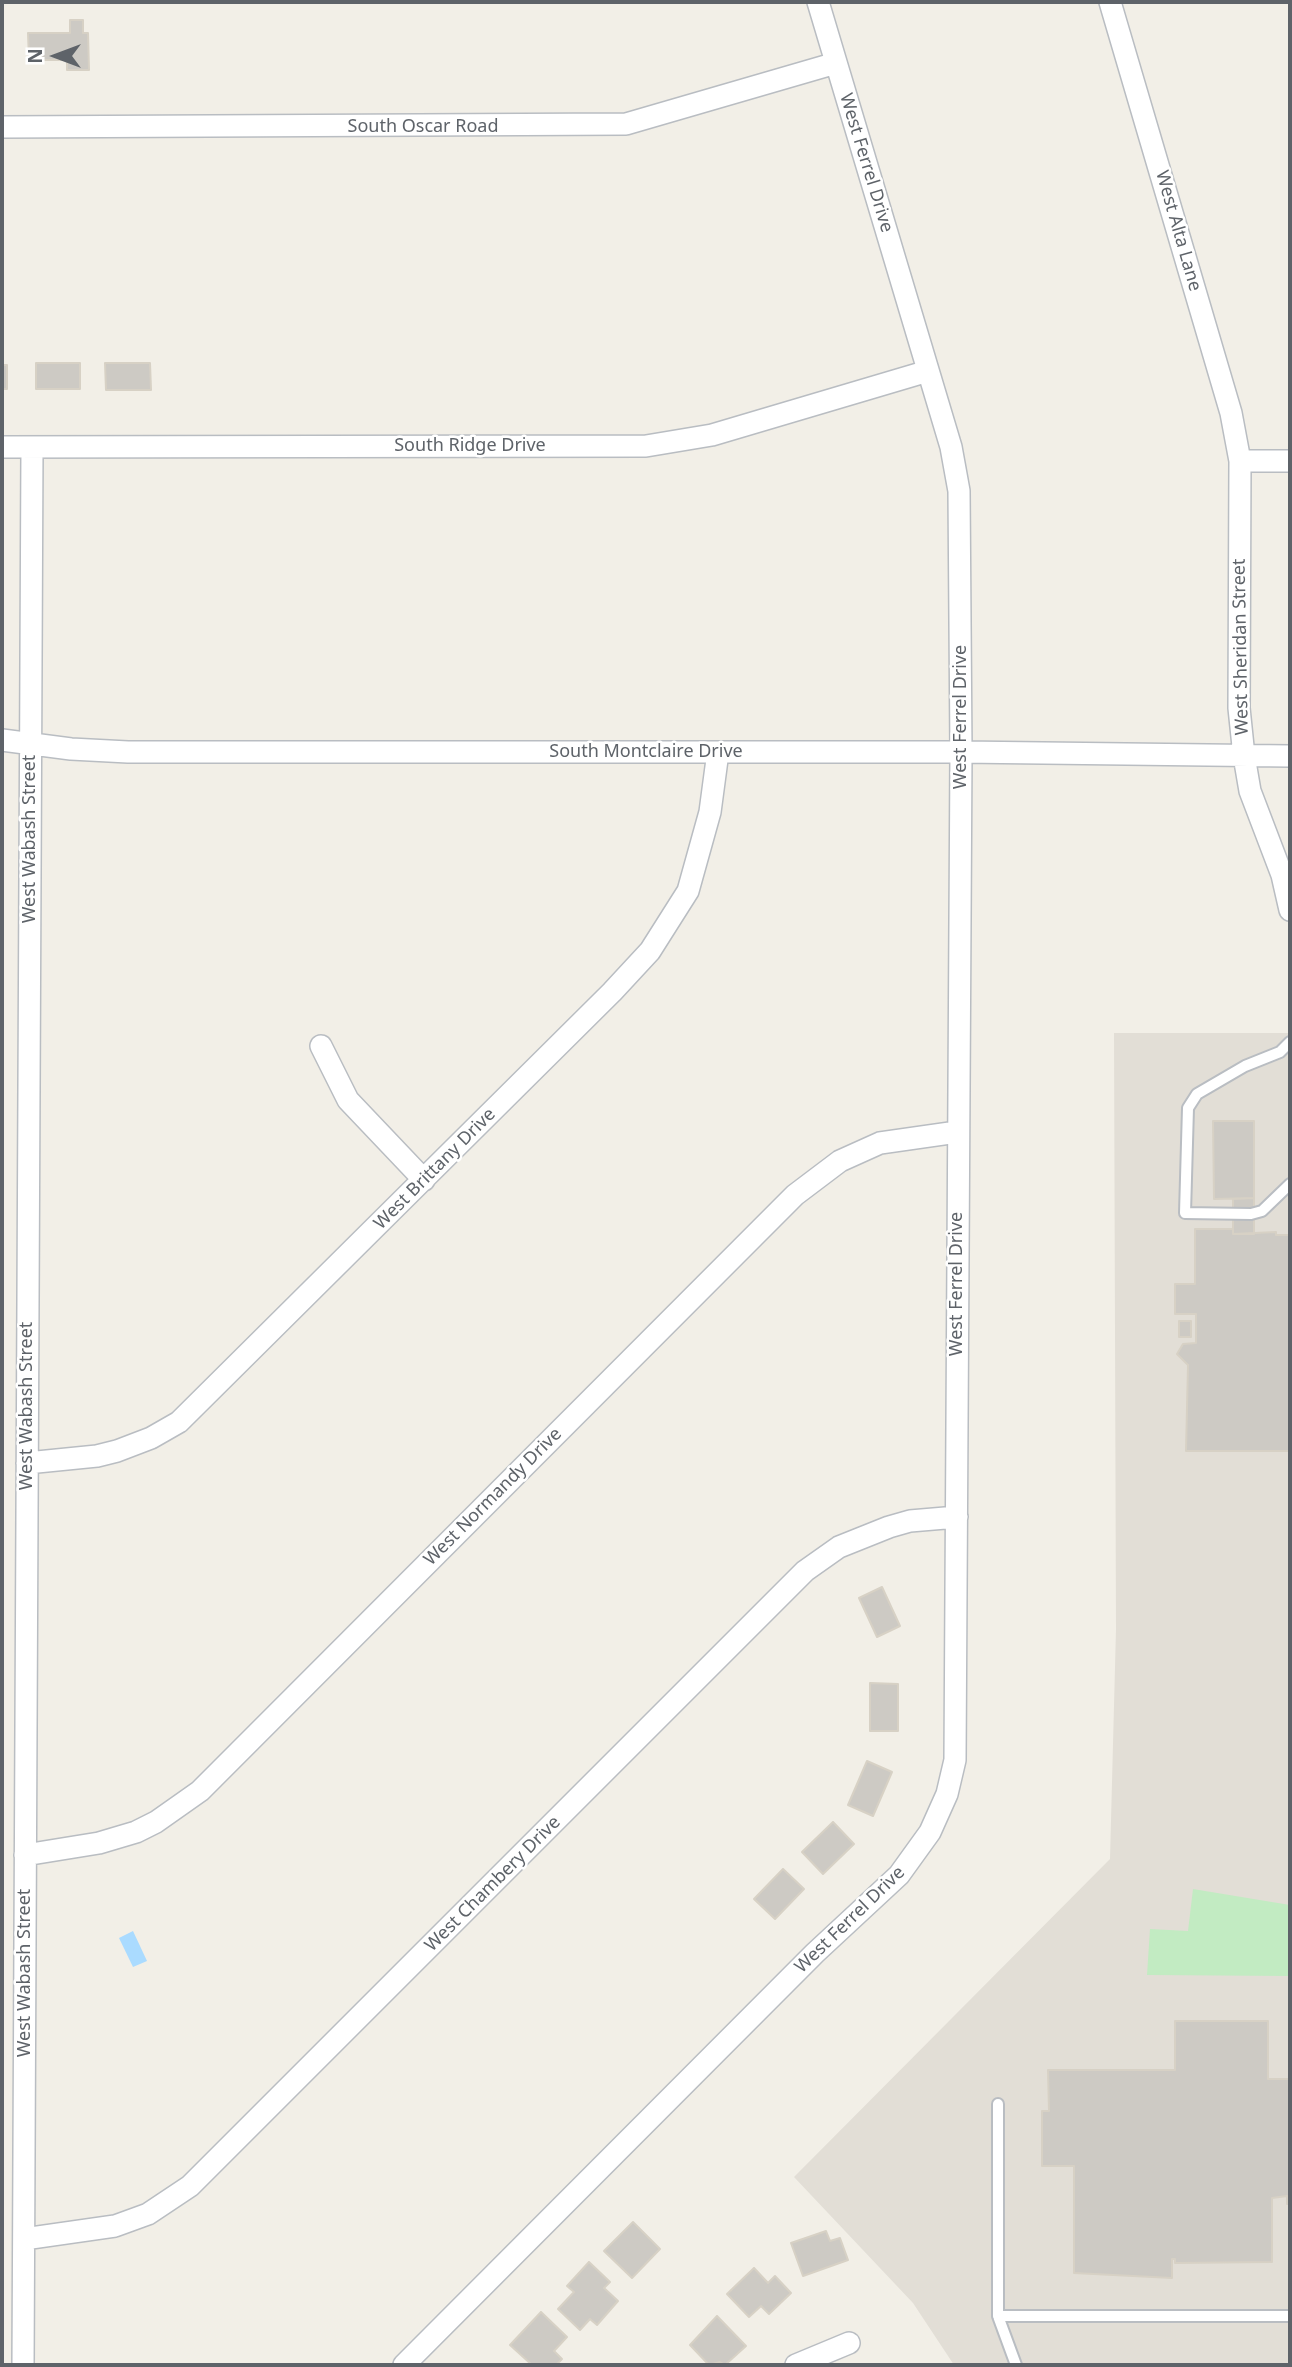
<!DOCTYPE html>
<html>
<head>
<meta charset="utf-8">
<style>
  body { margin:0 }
  #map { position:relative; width:1292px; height:2367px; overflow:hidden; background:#f2efe7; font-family:"Noto Sans",sans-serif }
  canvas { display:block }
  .frame { position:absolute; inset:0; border:4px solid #5e6369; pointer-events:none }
  .north { position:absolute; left:21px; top:21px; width:70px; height:70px; -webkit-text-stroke:5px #fff; paint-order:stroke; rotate:270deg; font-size:19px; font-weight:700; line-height:28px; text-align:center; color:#5e6369 }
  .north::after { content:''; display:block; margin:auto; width:24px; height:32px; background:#5e6369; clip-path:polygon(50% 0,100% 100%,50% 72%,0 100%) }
</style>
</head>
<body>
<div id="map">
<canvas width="1292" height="2367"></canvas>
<div class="frame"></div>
<div class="north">N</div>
</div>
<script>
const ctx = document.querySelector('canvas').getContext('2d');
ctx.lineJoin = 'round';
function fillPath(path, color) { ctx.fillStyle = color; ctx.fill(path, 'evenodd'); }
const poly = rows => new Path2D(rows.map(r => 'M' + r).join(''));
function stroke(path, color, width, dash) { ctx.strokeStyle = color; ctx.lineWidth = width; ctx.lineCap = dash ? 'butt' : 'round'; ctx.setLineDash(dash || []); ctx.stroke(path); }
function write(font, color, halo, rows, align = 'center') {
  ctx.font = font + ' "Noto Sans",sans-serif'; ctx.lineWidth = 5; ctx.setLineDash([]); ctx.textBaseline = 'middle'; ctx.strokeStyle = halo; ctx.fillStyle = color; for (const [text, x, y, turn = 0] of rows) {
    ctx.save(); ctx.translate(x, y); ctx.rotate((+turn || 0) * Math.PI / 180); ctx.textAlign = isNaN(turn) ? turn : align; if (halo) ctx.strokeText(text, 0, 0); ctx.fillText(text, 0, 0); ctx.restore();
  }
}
const education = poly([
  [1114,1033,1290,1033,1290,2365,954,2365,913,2303,794,2177,1110,1859,1116,1629]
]);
const green = poly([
  [1193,1889,1290,1905,1290,1976,1147,1975,1150,1929,1188,1931]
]);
const water = poly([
  [133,1931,147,1961,133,1967,119,1938]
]);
const building = poly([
  [70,20,83,20,83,33,88,33,89,70,67,70,67,60,29,60,28,33,70,33,70,20],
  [36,363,80,363,80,389,36,389,36,363],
  [105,363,150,363,151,390,106,390,105,363],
  [2,365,7,365,7,389,2,389,2,365],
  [1213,1121,1254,1121,1254,1198,1214,1199,1213,1121],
  [1254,1198,1254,1234,1233,1234,1233,1199,1254,1198],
  [1195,1229,1233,1229,1233,1234,1276,1232,1276,1235,1290,1235,1290,1451,1186,1451,1188,1365,1177,1354,1183,1344,1196,1343,1196,1314,1175,1314,1175,1284,1195,1284,1195,1229],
  [1179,1321,1191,1321,1191,1337,1179,1337,1179,1321],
  [882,1587,900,1626,877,1637,859,1598,882,1587],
  [870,1683,898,1684,898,1731,870,1731,870,1683],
  [867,1761,892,1772,873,1816,848,1805,867,1761],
  [833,1822,854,1844,823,1874,802,1852,833,1822],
  [783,1869,804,1889,775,1919,754,1899,783,1869],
  [1175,2021,1268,2021,1268,2079,1290,2079,1290,2204,1287,2204,1287,2196,1272,2198,1272,2262,1175,2263,1175,2259,1172,2259,1172,2278,1074,2273,1074,2166,1042,2166,1042,2111,1049,2111,1048,2070,1175,2070,1175,2021],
  [633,2222,660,2249,632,2278,604,2251,633,2222],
  [826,2231,830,2241,840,2238,848,2260,803,2276,791,2243,826,2231],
  [589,2262,610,2282,604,2288,618,2301,597,2325,590,2319,580,2330,558,2309,574,2292,567,2286,589,2262],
  [754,2268,768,2283,775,2276,791,2293,769,2314,761,2306,749,2317,727,2294,754,2268],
  [541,2312,567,2337,554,2351,562,2359,556,2365,532,2365,510,2345,541,2312],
  [717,2316,746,2346,725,2365,720,2362,709,2365,690,2345,717,2316]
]);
const service = poly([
  [1290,1042,1280,1052,1245,1066,1197,1094,1188,1108,1185,1213,1251,1214,1262,1211,1290,1184],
  [998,2104,998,2316,1016,2365],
  [998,2316,1290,2316]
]);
const minor = poly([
  [1110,2,1231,413,1240,461,1239,708,1244,756,1250,791,1282,875,1290,910],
  [2,127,626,124,836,63],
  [2,447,646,446,712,435,928,371],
  [1240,461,1290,461],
  [2,740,71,749,128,752,961,752,1290,756],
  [321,1046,348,1100,424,1180],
  [27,1463,97,1456,117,1451,151,1438,179,1422,612,992,650,951,688,891,710,812,718,752],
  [25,1855,99,1843,136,1832,156,1822,200,1791,795,1195,840,1161,880,1143,957,1132],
  [24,2239,115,2226,148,2214,190,2186,805,1571,839,1547,889,1527,910,1521,957,1517],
  [23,2365,32,447],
  [404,2365,815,1953,899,1875,930,1832,947,1794,955,1760,961,752,959,491,951,447,818,2],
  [796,2365,849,2343]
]);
const streetNames = [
  ["South Oscar Road",423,127],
  ["West Ferrel Drive",866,163,73],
  ["West Alta Lane",1178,231,74],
  ["South Ridge Drive",470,446],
  ["West Sheridan Street",1241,647,-91],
  ["West Ferrel Drive",961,717,-90],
  ["South Montclaire Drive",646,752],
  ["West Wabash Street",30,839,-90],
  ["West Brittany Drive",435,1169,-45],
  ["West Ferrel Drive",957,1284,-90],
  ["West Wabash Street",27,1406,-90],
  ["West Normandy Drive",493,1497,-45],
  ["West Chambery Drive",493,1884,-45],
  ["West Ferrel Drive",850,1920,-44],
  ["West Wabash Street",25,1973,-90]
];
fillPath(education, '#e2ded6');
fillPath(green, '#c2ebc2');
fillPath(water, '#aadbff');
fillPath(building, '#cdcac4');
stroke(building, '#d7d1c5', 2);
stroke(service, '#b9bdc2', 14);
stroke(minor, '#b9bdc2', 24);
stroke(service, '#fff', 10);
stroke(minor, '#fff', 21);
write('18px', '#5e6369', '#fff', streetNames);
</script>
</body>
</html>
